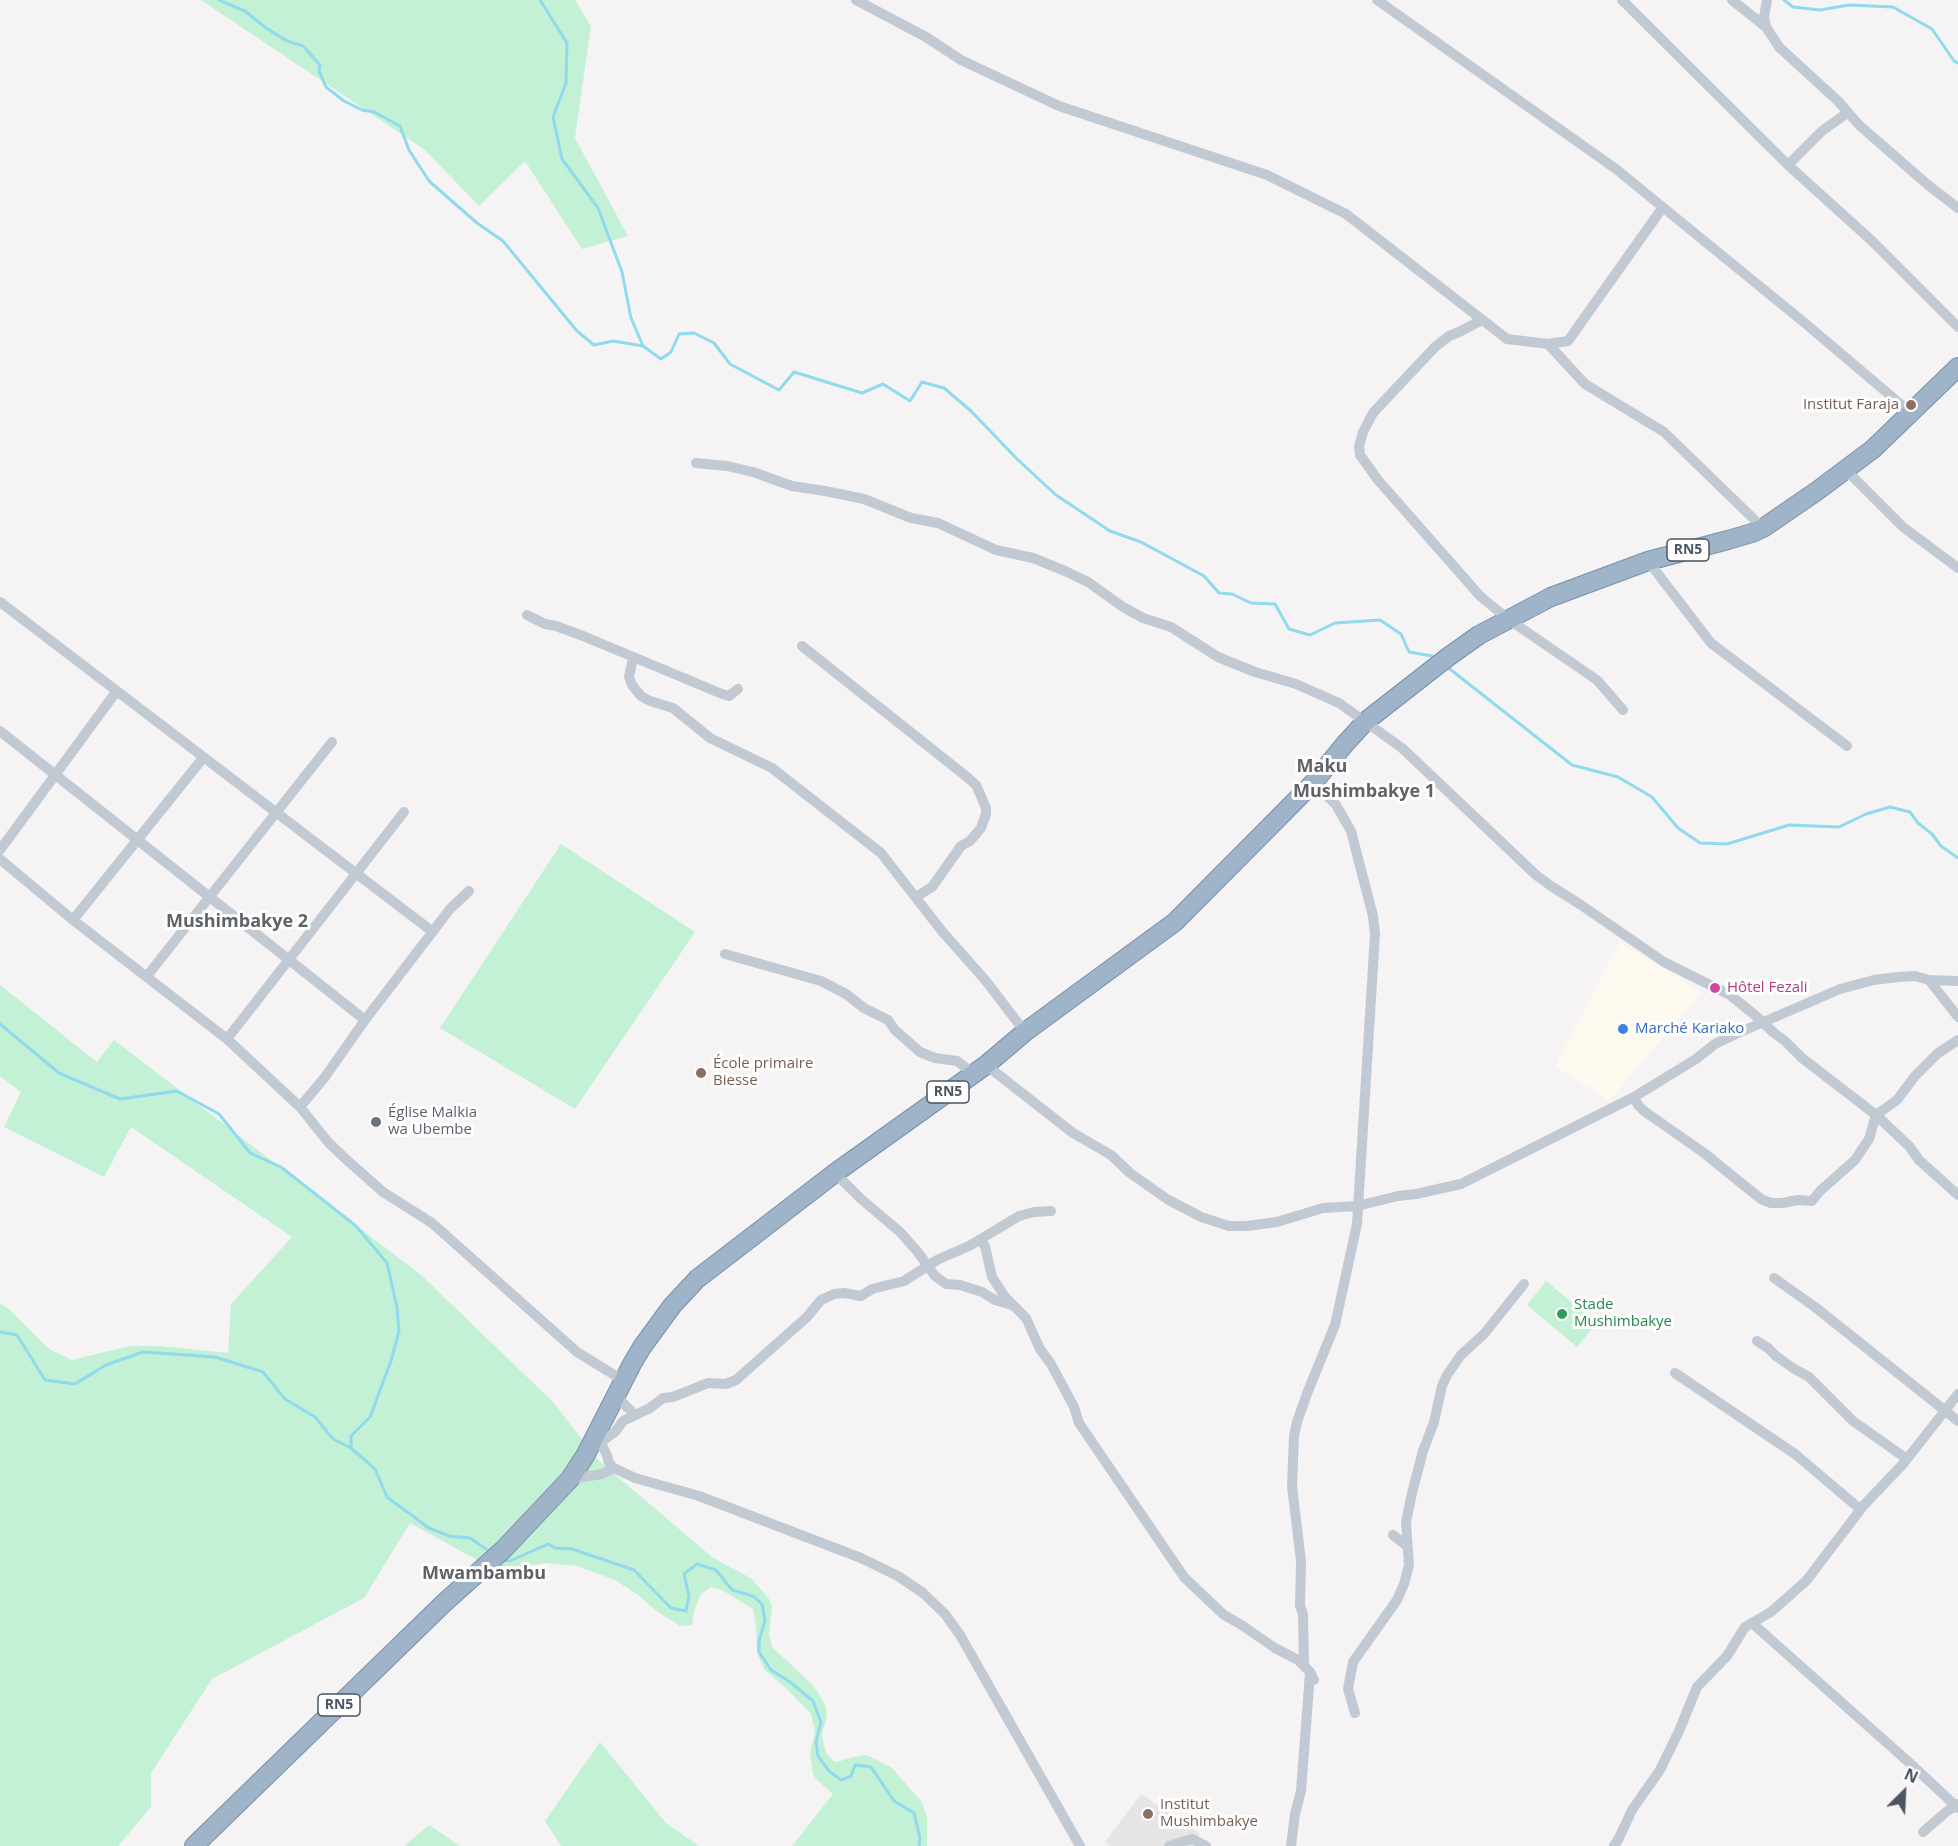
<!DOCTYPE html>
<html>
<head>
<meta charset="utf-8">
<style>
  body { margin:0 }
  #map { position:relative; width:1958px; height:1846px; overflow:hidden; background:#f5f3f3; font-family:"Open Sans",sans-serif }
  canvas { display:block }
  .north { position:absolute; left:1874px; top:1762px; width:60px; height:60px; -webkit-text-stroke:4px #fff; paint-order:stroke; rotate:24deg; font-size:16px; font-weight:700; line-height:24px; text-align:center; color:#4a5661 }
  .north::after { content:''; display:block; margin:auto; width:21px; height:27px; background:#4a5661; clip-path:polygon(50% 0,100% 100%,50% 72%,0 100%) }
</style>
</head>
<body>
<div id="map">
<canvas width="1958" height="1846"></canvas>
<div class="north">N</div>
</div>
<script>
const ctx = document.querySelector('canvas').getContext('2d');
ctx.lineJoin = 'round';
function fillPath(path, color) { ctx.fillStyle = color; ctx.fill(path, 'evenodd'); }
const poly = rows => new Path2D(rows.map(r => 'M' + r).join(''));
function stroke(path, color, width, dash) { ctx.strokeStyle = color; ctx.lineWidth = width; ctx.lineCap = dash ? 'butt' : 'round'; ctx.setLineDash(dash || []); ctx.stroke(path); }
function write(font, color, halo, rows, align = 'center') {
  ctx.font = font + ' "Open Sans",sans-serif'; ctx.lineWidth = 6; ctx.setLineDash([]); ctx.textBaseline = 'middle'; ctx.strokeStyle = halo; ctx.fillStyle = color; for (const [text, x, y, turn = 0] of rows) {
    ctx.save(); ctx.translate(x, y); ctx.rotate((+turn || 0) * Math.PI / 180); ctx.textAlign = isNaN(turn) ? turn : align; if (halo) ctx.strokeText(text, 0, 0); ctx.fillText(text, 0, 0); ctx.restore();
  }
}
const commercial = poly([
  [1620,942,1702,992,1609,1101,1555,1066]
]);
const education = poly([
  [1141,1794,1200,1834,1192,1846,1111,1846,1105,1842]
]);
const green = poly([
  [201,0,575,0,591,26,575,138,628,236,582,249,525,161,479,206,425,150],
  [561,844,695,932,575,1109,440,1028],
  [0,985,97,1062,114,1040,421,1275,552,1401,599,1461,712,1557,752,1579,769,1599,772,1607,769,1634,772,1647,813,1685,825,1704,827,1717,822,1733,824,1746,827,1754,833,1761,837,1762,853,1757,866,1755,891,1767,921,1801,927,1817,927,1846,792,1846,833,1794,817,1780,813,1774,810,1753,815,1733,811,1714,787,1689,764,1669,757,1653,756,1626,753,1609,722,1590,711,1587,701,1594,694,1610,692,1625,680,1626,658,1612,638,1595,615,1580,577,1566,546,1563,507,1569,479,1561,410,1523,364,1598,212,1679,151,1773,151,1807,118,1846,0,1846,0,1303,10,1310,49,1349,72,1360,130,1346,159,1346,228,1353,231,1304,292,1237,131,1127,104,1177,4,1127,21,1092,0,1076],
  [1546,1281,1597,1323,1577,1347,1527,1305],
  [600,1742,666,1823,699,1846,561,1846,545,1821],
  [429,1825,460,1846,404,1846]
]);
const stream = poly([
  [219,0,245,11,266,28,287,41,303,46,320,65,319,71,326,87,344,101,362,110,374,112,400,126,409,150,429,181,477,223,503,241,577,331,594,345,613,341,643,346,661,359,671,352,679,334,694,333,714,343,730,364,779,390,794,372,862,393,883,384,910,401,922,382,944,388,971,411,1017,459,1056,495,1110,531,1141,542,1204,576,1219,593,1232,594,1251,603,1275,604,1289,629,1310,635,1335,623,1380,620,1401,634,1409,652,1432,656,1436,658],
  [540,0,567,43,566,83,553,117,562,159,598,208,622,272,631,318,643,346],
  [1784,0,1793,7,1820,10,1849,5,1893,7,1932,29,1954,61,1958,63],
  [1446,666,1572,765,1618,777,1652,797,1678,828,1700,843,1727,844,1789,825,1839,827,1866,814,1890,807,1910,812,1918,823,1932,834,1941,846,1958,858],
  [0,1024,59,1073,120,1099,177,1091,219,1114,250,1153,281,1167,356,1226,387,1263,397,1307,399,1331,391,1361,370,1417,351,1436,351,1448],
  [0,1332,17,1335,45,1380,75,1384,106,1365,143,1352,215,1357,263,1372,285,1399,315,1417,333,1439,351,1448,375,1469,387,1497,429,1528,449,1536,470,1538,492,1553],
  [502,1560,510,1561,548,1544,555,1548,572,1549,634,1570,671,1608,686,1611,689,1596,684,1574,697,1564,716,1570,732,1590,753,1596,762,1604,765,1620,759,1641,759,1652,771,1670,790,1682,813,1701,821,1722,816,1742,818,1756,829,1771,841,1780,851,1776,855,1765,871,1767,894,1801,914,1813,920,1838,919,1846]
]);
const minor = poly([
  [856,0,926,37,961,60,1059,106,1267,175,1346,214,1507,339,1548,344,1568,341,1663,207],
  [1377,0,1616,169,1806,324,1911,413],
  [1622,0,1788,165,1871,240,1958,327],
  [1732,0,1766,27],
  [1767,0,1764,17,1766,27,1779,47,1839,102,1859,125,1928,185,1958,208],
  [1788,165,1822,131,1847,113],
  [1482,320,1459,332,1449,336,1435,347,1386,399,1373,413,1363,432,1359,446,1360,455,1378,480,1480,596,1508,619,1597,680,1623,710],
  [1548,344,1585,384,1664,432,1763,528],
  [696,463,727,466,753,472,792,486,825,491,864,499,911,518,938,523,996,550,1033,558,1065,571,1088,582,1123,607,1143,618,1171,627,1218,657,1255,672,1296,684,1339,703,1402,748,1536,875,1551,886,1581,905,1664,962,1730,995,1756,1016,1774,1033,1785,1041,1802,1058,1876,1115,1909,1146,1919,1160,1958,1195],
  [1846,470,1903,527,1958,568],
  [1648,561,1711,643,1847,746],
  [0,602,433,932],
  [527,615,545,624,556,626,583,636,722,694,729,696,738,689],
  [802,646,967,777,976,785,980,794,986,808,986,814,981,828,970,841,961,846,932,887,916,897],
  [633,658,629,677,632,685,641,696,650,701,673,708,710,738,772,768,881,853,941,930,986,981,1025,1032],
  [0,731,365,1020],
  [0,850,116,692],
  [0,859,73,920,227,1039,300,1107,328,1142,348,1161,383,1192,432,1223,577,1352,624,1381],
  [73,920,203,758],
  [725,954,821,981,846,994,864,1008,888,1020,895,1030,920,1052,935,1058,957,1061,974,1074],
  [147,976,332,742],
  [1929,980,1958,1017],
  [227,1039,404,812],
  [986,1065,1073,1133,1111,1155,1130,1173,1167,1199,1201,1217,1229,1226,1247,1226,1277,1222,1323,1208,1357,1206,1398,1196,1416,1194,1461,1184,1634,1097,1696,1059,1715,1044,1738,1033,1840,989,1874,980,1898,977,1915,976,1929,980,1958,981],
  [1634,1097,1638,1105,1644,1111,1704,1153,1761,1199,1771,1203,1782,1203,1798,1200,1812,1201,1820,1191,1855,1160,1869,1139,1876,1115,1897,1100,1915,1076,1937,1054,1958,1040],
  [300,1107,325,1077,365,1020,450,909,469,891],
  [835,1173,860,1198,900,1232,917,1251,935,1276,946,1284,960,1285,982,1292,995,1300,1012,1305],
  [980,1240,985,1246,992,1277,1005,1297,1026,1318,1040,1349,1051,1364,1074,1407,1079,1423,1184,1577,1224,1615,1240,1624,1275,1648,1298,1660,1310,1672,1314,1680],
  [1774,1278,1815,1307,1958,1421],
  [1757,1341,1768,1348,1776,1356,1793,1368,1809,1377,1853,1421,1907,1459],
  [1675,1373,1795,1454,1860,1509],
  [616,1396,635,1415],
  [596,1434,607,1455,609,1463,614,1468,635,1478,699,1496,861,1558,898,1576,923,1593,945,1614,960,1635,1080,1846],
  [601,1442,615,1432,623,1421,650,1408,663,1398,673,1397,708,1383,726,1384,736,1380,807,1317,821,1300,834,1294,844,1293,861,1296,872,1289,904,1281,937,1260,971,1245,1019,1216,1034,1212,1051,1211],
  [570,1479,602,1474,614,1468],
  [1393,1535,1407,1546],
  [1752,1623,1913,1766,1958,1808],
  [1304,1666,1303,1614,1300,1606,1301,1561,1292,1486,1294,1436,1297,1422,1308,1391,1335,1325,1357,1224,1375,934,1373,916,1351,831,1336,805,1314,782],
  [1355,1713,1348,1689,1353,1662,1397,1600,1404,1584,1409,1565,1406,1522,1412,1493,1423,1451,1434,1422,1442,1386,1447,1375,1461,1355,1484,1334,1524,1284],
  [1923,1832,1946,1812,1958,1804],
  [1169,1846,1192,1839,1206,1846],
  [1291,1846,1295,1814,1301,1791,1310,1673],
  [1614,1846,1619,1838,1632,1810,1660,1770,1679,1731,1697,1687,1727,1656,1745,1627,1771,1612,1806,1581,1864,1505,1903,1464,1958,1394]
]);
const trunk = poly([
  [194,1846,444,1603,503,1550,570,1479,585,1456,632,1364,642,1347,672,1306,697,1279,835,1173,986,1065,1025,1032,1175,922,1314,782,1344,745,1366,721,1448,657,1479,635,1551,597,1648,561,1728,540,1752,533,1763,528,1817,491,1873,449,1958,367]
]);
const markers = [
  [1911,405,6,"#8d6e63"],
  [1715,988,6,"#d1479c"],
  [1623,1029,6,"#3f7fe0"],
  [701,1073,6,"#8d6e63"],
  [376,1122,6,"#6b7280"],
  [1562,1314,6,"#2e9e5b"],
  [1148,1814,6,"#8d6e63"]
];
const shields = [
  [1688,550,42],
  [948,1092,42],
  [339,1705,42]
];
const shieldNames = [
  ["RN5",1688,550],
  ["RN5",948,1092],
  ["RN5",339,1705]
];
const educationNames = [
  ["Institut Faraja",1899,405,"right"],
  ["École primaire",713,1064],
  ["Biesse",713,1081],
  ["Institut",1160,1805],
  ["Mushimbakye",1160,1822]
];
const hotelNames = [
  ["Hôtel Fezali",1727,988]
];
const shopNames = [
  ["Marché Kariako",1635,1029]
];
const worshipNames = [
  ["Église Malkia",388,1113],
  ["wa Ubembe",388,1130]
];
const leisureNames = [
  ["Stade",1574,1305],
  ["Mushimbakye",1574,1322]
];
const quarterNames = [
  ["Maku",1322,767],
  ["Mushimbakye 1",1364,792],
  ["Mushimbakye 2",237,922],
  ["Mwambambu",484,1574]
];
fillPath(commercial, '#fdf9ef');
fillPath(education, '#e6e4e5');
fillPath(green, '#c3f1d5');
stroke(stream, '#90daee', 3);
stroke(trunk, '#7690ad', 20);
stroke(minor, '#c1cad2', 10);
stroke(trunk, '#9fb4c9', 18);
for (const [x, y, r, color] of markers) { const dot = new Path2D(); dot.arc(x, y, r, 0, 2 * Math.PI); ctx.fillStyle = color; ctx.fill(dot); stroke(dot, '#fff', 2); }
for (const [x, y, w] of shields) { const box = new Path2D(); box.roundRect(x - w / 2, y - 11, w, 22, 4.5); ctx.fillStyle = '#fff'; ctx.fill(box); stroke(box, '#4a5661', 1.5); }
write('bold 14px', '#4a5661', null, shieldNames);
write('15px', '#785e54', '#fff', educationNames, 'left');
write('15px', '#b23c85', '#fff', hotelNames, 'left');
write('15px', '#366cbe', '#fff', shopNames, 'left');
write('15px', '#5b616d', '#fff', worshipNames, 'left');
write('15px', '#27864d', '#fff', leisureNames, 'left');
write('bold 18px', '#5f6368', '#fff', quarterNames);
</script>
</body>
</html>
